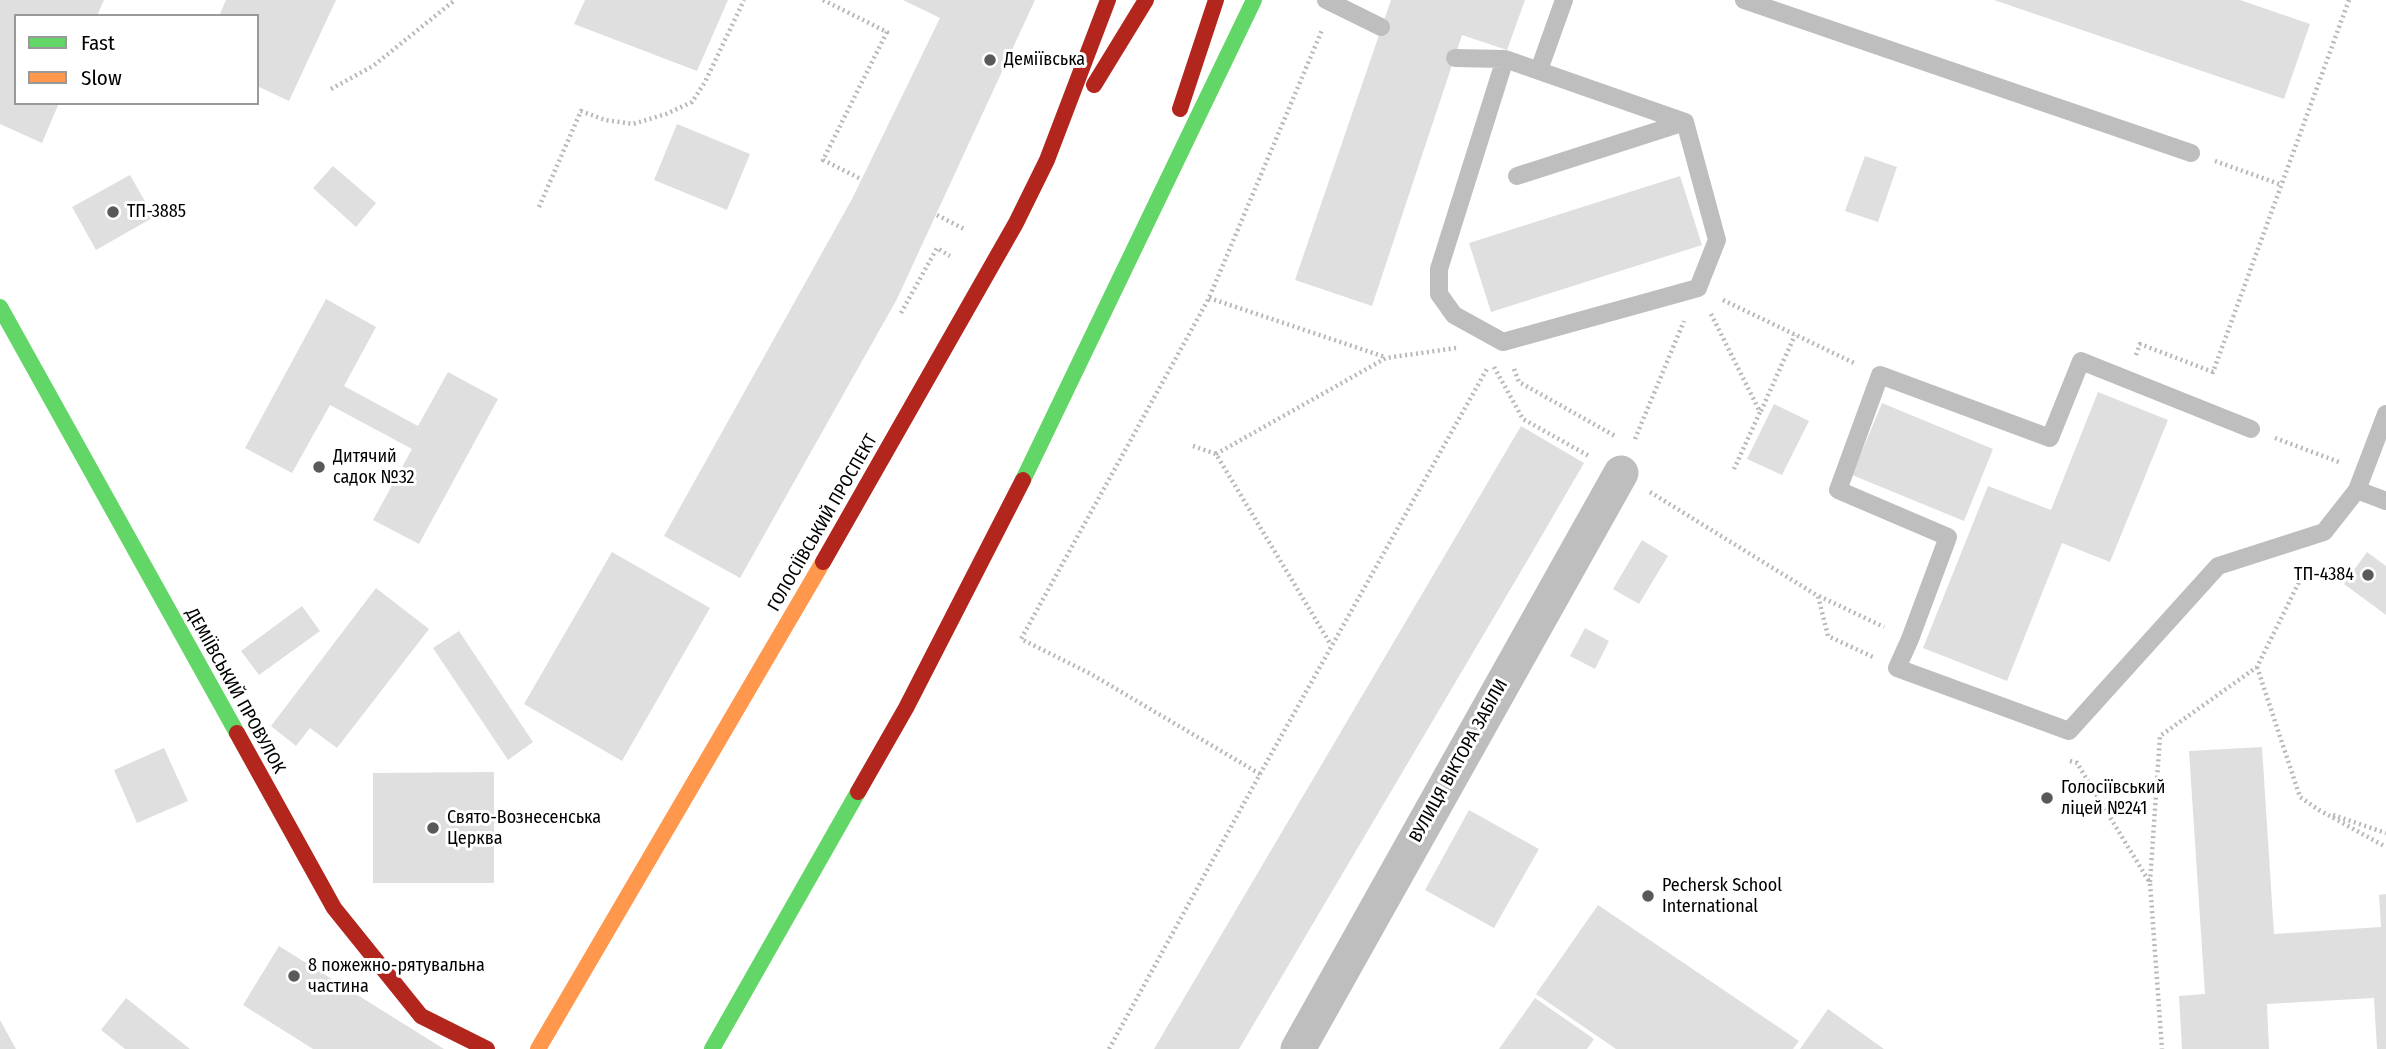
<!DOCTYPE html>
<html>
<head>
<meta charset="utf-8">
<style>
  body { margin:0 }
  #map { position:relative; width:2386px; height:1049px; overflow:hidden; background:#fff; font-family:"Fira Sans Condensed",sans-serif }
  canvas { display:block }
  .legend { position:absolute; left:14px; top:14px; width:245px; height:91px; box-sizing:border-box; background:#fff; border:2px solid #999; margin:0; padding:9px 12px; list-style:none; font-size:21px; color:#000 }
  .legend li { display:flex; align-items:center; gap:14px; height:35px }
  .legend b { width:35px; border:2px solid #999 }
</style>
</head>
<body>
<div id="map">
<canvas width="2386" height="1049"></canvas>
<ul class="legend">
<li><b style="height:9px;background:#63d668"></b>Fast</li>
<li><b style="height:9px;background:#ff974d"></b>Slow</li>
</ul>
</div>
<script>
const ctx = document.querySelector('canvas').getContext('2d');
ctx.lineJoin = 'round';
function fillPath(path, color) { ctx.fillStyle = color; ctx.fill(path, 'evenodd'); }
const poly = rows => new Path2D(rows.map(r => 'M' + r).join(''));
function stroke(path, color, width, dash) { ctx.strokeStyle = color; ctx.lineWidth = width; ctx.lineCap = dash ? 'butt' : 'round'; ctx.setLineDash(dash || []); ctx.stroke(path); }
function write(font, color, halo, rows, align = 'center') {
  ctx.font = font + ' "Fira Sans Condensed",sans-serif'; ctx.lineWidth = 6; ctx.setLineDash([]); ctx.textBaseline = 'middle'; ctx.strokeStyle = halo; ctx.fillStyle = color; for (const [text, x, y, turn = 0] of rows) {
    ctx.save(); ctx.translate(x, y); ctx.rotate((+turn || 0) * Math.PI / 180); ctx.textAlign = isNaN(turn) ? turn : align; if (halo) ctx.strokeText(text, 0, 0); ctx.fillText(text, 0, 0); ctx.restore();
  }
}
const building = poly([
  [0,0,104,0,97,16,16,16,16,103,59,103,42,143,0,124],
  [226,0,336,0,289,101,257,86,257,16,219,16],
  [585,0,728,0,697,71,574,24],
  [903,0,1035,0,897,299,740,578,664,536,852,199,940,18],
  [1391,0,1525,0,1507,50,1462,35,1372,306,1295,280],
  [1994,0,2240,0,2310,24,2284,99],
  [677,124,750,154,727,210,654,180],
  [1865,156,1897,167,1878,222,1845,211],
  [333,166,376,203,356,227,313,188],
  [130,175,154,217,96,250,72,207],
  [1680,176,1702,245,1491,312,1469,243],
  [326,299,376,327,344,386,418,426,448,372,498,399,419,544,373,520,412,449,330,405,292,473,245,448],
  [2098,392,2168,420,2110,562,2062,543,2007,681,1923,648,1988,486,2051,510],
  [1882,403,1993,449,1964,521,1852,475],
  [1774,404,1809,421,1782,475,1747,459],
  [1521,426,1584,463,1530,556,1239,1049,1154,1049],
  [1642,540,1668,556,1639,604,1613,589],
  [612,552,710,608,622,761,524,704],
  [2367,552,2386,566,2386,615,2344,584],
  [376,588,429,629,337,748,310,728,296,746,271,726],
  [302,606,320,631,259,675,241,651],
  [1585,628,1609,641,1595,669,1570,656],
  [459,631,533,742,508,760,433,648],
  [2262,747,2274,934,2381,927,2379,895,2386,894,2386,1049,2377,1049,2374,998,2267,1004,2269,1049,2182,1049,2179,996,2205,994,2189,751],
  [164,748,188,801,137,823,114,770],
  [494,772,494,883,373,883,373,773],
  [1469,810,1539,849,1494,928,1425,890],
  [1598,905,1799,1041,1793,1049,1616,1049,1536,994],
  [279,946,444,1049,313,1049,243,1005],
  [126,998,190,1049,125,1049,101,1030],
  [1535,998,1594,1039,1587,1049,1499,1049],
  [1828,1009,1884,1049,1800,1049],
  [0,1020,16,1049,0,1049]
]);
const path = poly([
  [823,0,887,32,823,160,861,179],
  [331,89,373,66,455,0],
  [2215,161,2282,185],
  [539,207,581,111,605,120,633,124,666,114,692,102,705,82,744,0],
  [937,215,964,229],
  [1209,298,1385,357],
  [1723,300,1854,363],
  [901,313,937,248,950,256],
  [1711,314,1760,412,1734,469],
  [2136,355,2140,344,2213,372,2349,0],
  [1494,367,1523,419,1589,456],
  [1514,369,1519,382,1615,436],
  [1761,411,1795,335],
  [2275,438,2339,462],
  [1635,439,1684,321],
  [1193,446,1216,454,1331,645],
  [1216,454,1386,358,1456,348],
  [1650,492,1818,596,1828,636,1873,657],
  [1819,596,1884,627],
  [2257,667,2300,797,2319,810,2386,847],
  [2070,761,2077,763,2150,883,2162,1049],
  [1260,774,1091,674,1021,639,1209,298,1322,30],
  [2333,815,2386,833],
  [2150,882,2160,736,2257,667,2299,582,2300,570],
  [1109,1049,1260,774,1488,367]
]);
const lane = poly([
  [1326,0,1381,27],
  [1744,0,2191,153],
  [1455,58,1505,59,1685,122,1717,240,1698,288,1503,342,1454,315,1439,294,1439,269,1505,59],
  [1539,70,1564,0],
  [1517,176,1685,122],
  [2251,429,2081,361,2050,438,1880,375,1838,490,1948,537,1910,639,1897,668,2069,731,2218,566,2324,532,2357,490,2386,414],
  [2357,490,2386,501]
]);
const street = poly([
  [1298,1049,1621,473]
]);
const fast = poly([
  [0,307,237,733],
  [1023,480,1254,0],
  [712,1049,858,792]
]);
const slow = poly([
  [538,1049,823,562]
]);
const jam = poly([
  [1094,85,1146,0],
  [1180,109,1216,0],
  [823,562,1016,223,1047,160,1108,0],
  [237,733,334,908,421,1016,487,1049],
  [858,792,906,708,1023,480]
]);
const markers = [
  [990,60,7,"#595959"],
  [113,212,7,"#595959"],
  [319,467,7,"#595959"],
  [2368,575,7,"#595959"],
  [2047,798,7,"#595959"],
  [433,828,7,"#595959"],
  [1648,896,7,"#595959"],
  [294,976,7,"#595959"]
];
const poiNames = [
  ["Деміївська",1004,60],
  ["ТП-3885",127,212],
  ["Дитячий",333,457],
  ["садок №32",333,478],
  ["ТП-4384",2354,575,"right"],
  ["Голосіївський",2061,788],
  ["ліцей №241",2061,809],
  ["Свято-Вознесенська",447,818],
  ["Церква",447,839],
  ["Pechersk School",1662,886],
  ["International",1662,907],
  ["8 пожежно-рятувальна",308,966],
  ["частина",308,987]
];
const streetNames = [
  ["ГОЛОСІЇВСЬКИЙ ПРОСПЕКТ",823,523,-60],
  ["ДЕМІЇВСЬКИЙ ПРОВУЛОК",235,691,61],
  ["ВУЛИЦЯ ВІКТОРА ЗАБІЛИ",1459,761,-61]
];
fillPath(building, '#dfdfdf');
stroke(path, '#b9b9b9', 4.5, [2, 3.5]);
stroke(lane, '#bebebe', 18);
stroke(street, '#bebebe', 35);
stroke(fast, '#63d668', 16);
stroke(slow, '#ff974d', 16);
stroke(jam, '#b3261e', 16);
for (const [x, y, r, color] of markers) { const dot = new Path2D(); dot.arc(x, y, r, 0, 2 * Math.PI); ctx.fillStyle = color; ctx.fill(dot); stroke(dot, '#fff', 2.5); }
write('18px', '#000', '#fff', poiNames, 'left');
write('18px', '#000', '#fff', streetNames);
</script>
</body>
</html>
